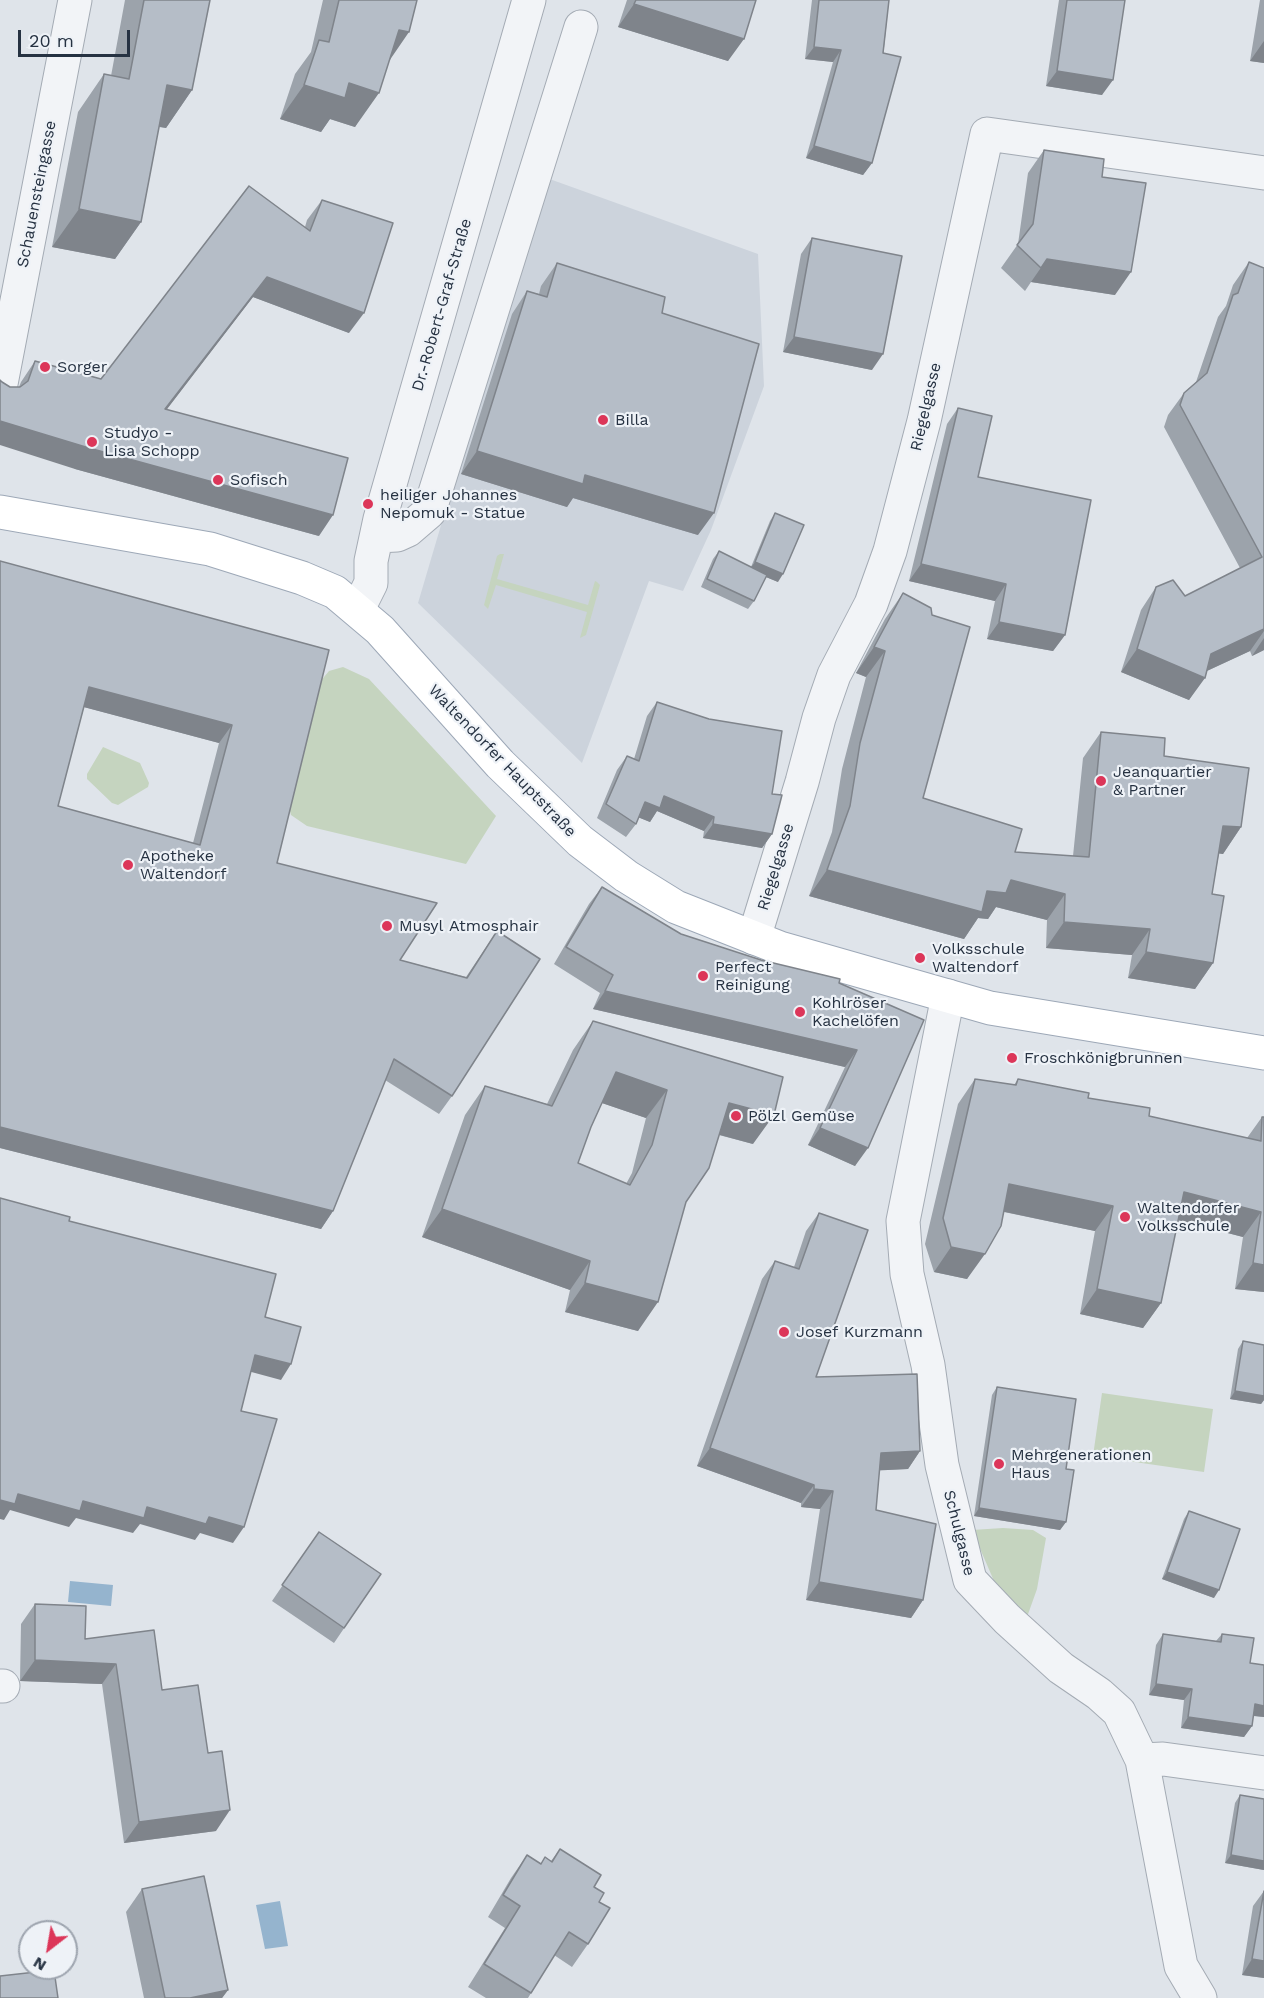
<!DOCTYPE html>
<html>
<head>
<meta charset="utf-8">
<style>
  body { margin:0 }
  #map { position:relative; width:1264px; height:1998px; overflow:hidden; background:#dfe4ea; font-family:"Work Sans",sans-serif }
  canvas { display:block }
  .north { position:absolute; left:18px; top:1920px; width:60px; height:60px; box-sizing:border-box; background:#eef2f7; border:2px solid #9ea5af; border-radius:50%; rotate:211deg; font-size:16px; font-weight:700; line-height:24px; text-align:center; color:#263242 }
  .north::after { content:''; display:block; margin:auto; width:21px; height:27px; background:#dc3659; clip-path:polygon(50% 0,100% 100%,50% 72%,0 100%) }
  .scale { position:absolute; left:18px; top:30px; width:112px; height:27px; box-sizing:border-box; border:3px solid #263242; border-top:0; padding-left:8px; font-size:18px; line-height:21px; white-space:nowrap; color:#263242; -webkit-text-stroke:4px #eef2f7; paint-order:stroke }
</style>
</head>
<body>
<div id="map">
<canvas width="1264" height="1998"></canvas>
<div class="north">N</div>
<div class="scale">20 m</div>
</div>
<script>
const ctx = document.querySelector('canvas').getContext('2d');
ctx.lineJoin = 'round';
function fillPath(path, color) { ctx.fillStyle = color; ctx.fill(path, 'evenodd'); }
const poly = rows => new Path2D(rows.map(r => 'M' + r).join(''));
function stroke(path, color, width, dash) { ctx.strokeStyle = color; ctx.lineWidth = width; ctx.lineCap = dash ? 'butt' : 'round'; ctx.setLineDash(dash || []); ctx.stroke(path); }
function write(font, color, halo, rows, align = 'center') {
  ctx.font = font + ' "Work Sans",sans-serif'; ctx.lineWidth = 4.5; ctx.setLineDash([]); ctx.textBaseline = 'middle'; ctx.strokeStyle = halo; ctx.fillStyle = color; for (const [text, x, y, turn = 0] of rows) {
    ctx.save(); ctx.translate(x, y); ctx.rotate((+turn || 0) * Math.PI / 180); ctx.textAlign = isNaN(turn) ? turn : align; if (halo) ctx.strokeText(text, 0, 0); ctx.fillText(text, 0, 0); ctx.restore();
  }
}
const built = poly([
  [544,177,758,254,764,386,711,530,683,591,649,581,582,763,418,603]
]);
const green = poly([
  [500,554,504,554,497,579,588,605,595,581,597,582,600,585,586,635,580,638,587,612,496,585,488,609,484,605,497,556],
  [343,667,369,679,496,816,466,864,307,826,291,815,289,808,319,683,329,671],
  [103,747,140,763,149,783,148,787,118,805,112,803,87,779,87,774],
  [1102,1393,1213,1409,1204,1472,1093,1456],
  [1003,1528,1033,1530,1046,1538,1037,1589,1027,1617,994,1581,972,1530]
]);
const water = poly([
  [70,1581,113,1585,111,1606,68,1602],
  [280,1901,288,1946,265,1949,256,1905]
]);
const minor = poly([
  [0,389,75,0],
  [378,536,397,535,408,530,429,512,581,27],
  [358,609,371,583,371,561,380,519,529,0],
  [754,938,802,782,819,718,834,675,871,604,890,551,924,421,987,134,1264,173],
  [948,996,903,1221,907,1274,928,1365,942,1465,970,1580,1007,1619,1061,1668,1099,1694,1119,1712,1142,1760,1181,1966,1200,1998],
  [0,1686,3,1686],
  [1142,1760,1163,1759,1264,1773]
]);
const major = poly([
  [0,512,210,549,302,578,335,592,380,630,500,764,580,841,626,876,676,907,780,948,990,1008,1264,1053]
]);
const wall = poly([
  [125,0,210,0,192,90,166,128,159,127,141,222,115,259,52,247,78,112,104,74,111,76],
  [323,0,417,0,389,61,355,127,330,119,321,132,280,119,295,74,311,52],
  [627,0,756,0,728,61,618,27],
  [812,0,889,0,872,163,863,175,806,158,833,62,805,59],
  [1059,0,1125,0,1102,95,1046,86],
  [1260,0,1264,0,1264,63,1250,61],
  [1044,150,1102,177,1115,295,1031,282,1025,291,1001,268,1018,244,1028,173],
  [322,200,349,333,253,297,166,410,319,536,75,469,2,382,10,387,19,387,21,382,35,361,101,379,305,227,307,220],
  [812,238,872,370,783,352,801,254],
  [1249,262,1264,268,1264,650,1252,656,1250,651,1207,671,1189,700,1121,672,1141,610,1156,587,1185,596,1240,568,1164,427,1168,415,1184,393,1196,382,1218,317,1226,306,1233,285],
  [557,263,662,313,698,535,573,498,567,507,461,474,512,314,527,291,539,294,541,286],
  [958,408,978,477,1065,635,1053,651,987,639,995,601,909,581,947,424],
  [775,513,778,582,766,577,754,601,748,609,701,587,713,559,719,551,751,567,770,521],
  [0,561,329,650,277,863,400,960,466,977,497,931,452,1096,439,1114,385,1080,333,1211,321,1229,0,1148],
  [84,707,219,743,193,843,58,806],
  [903,593,923,798,1015,852,1073,856,1083,758,1101,732,1164,756,1241,827,1223,854,1219,853,1212,894,1213,963,1195,989,1128,978,1132,955,1046,948,1047,920,996,907,988,919,978,918,964,939,809,896,832,832,842,769,866,677,856,673,885,619],
  [657,702,772,794,772,834,762,848,703,838,704,831,657,811,650,822,638,817,636,824,626,837,597,818,617,770,627,756,634,759,647,716],
  [602,887,681,934,761,960,839,983,924,1020,855,1166,808,1145,845,1067,593,1009,600,993,554,964,589,904],
  [593,1021,753,1144,719,1135,686,1202,638,1331,565,1312,570,1290,422,1237,465,1115,485,1086,547,1104,573,1050],
  [602,1103,646,1118,632,1173,626,1184,578,1163,591,1127],
  [975,1079,1014,1085,1018,1079,1088,1098,1149,1116,1247,1138,1262,1117,1264,1292,1235,1289,1243,1237,1178,1220,1161,1303,1143,1328,1080,1314,1095,1231,1004,1212,967,1279,934,1272,925,1244,958,1104],
  [819,1213,816,1377,920,1451,908,1469,879,1470,876,1510,923,1600,911,1618,806,1600,820,1509,801,1507,801,1503,697,1466,762,1279,775,1261,794,1267,806,1231],
  [1243,1341,1264,1345,1264,1400,1261,1404,1230,1399,1238,1349],
  [997,1387,1066,1469,1066,1522,1060,1530,974,1516,992,1395],
  [1189,1511,1214,1598,1162,1579,1184,1519],
  [319,1532,381,1574,334,1643,272,1601],
  [35,1604,85,1639,162,1690,216,1831,124,1843,102,1684,20,1681,21,1624],
  [1163,1634,1216,1641,1222,1634,1250,1663,1264,1665,1264,1717,1253,1716,1252,1726,1244,1737,1181,1728,1184,1700,1149,1695,1156,1645],
  [1240,1795,1264,1799,1264,1870,1225,1863,1235,1803],
  [560,1849,594,1887,599,1902,588,1944,572,1967,554,1955,528,1998,486,1998,468,1987,505,1928,488,1917,511,1878,527,1855,541,1864,545,1857,551,1861],
  [142,1889,228,1990,222,1998,144,1998,126,1912],
  [1264,1891,1264,1978,1242,1975,1253,1906]
]);
const shadedWall = poly([
  [634,4,744,39,728,61,618,27],
  [399,30,409,32,385,67],
  [1264,41,1264,63,1250,61],
  [814,47,841,50,833,62,805,59],
  [1057,71,1113,80,1102,95,1046,86],
  [349,83,379,93,355,127,330,119,321,132,280,119,304,85],
  [167,85,192,90,166,128,141,123],
  [814,146,872,163,863,175,806,158],
  [79,209,141,222,115,259,52,247],
  [1047,259,1131,272,1115,295,1031,282],
  [267,277,364,313,349,333,253,297,151,430,165,409],
  [794,337,883,354,872,370,783,352],
  [0,421,333,515,319,536,75,469,0,445],
  [477,451,585,475,714,513,698,535,573,498,567,507,461,474],
  [755,562,783,574,778,582,749,570],
  [921,564,1006,584,995,601,909,581],
  [999,622,1065,635,1053,651,987,639],
  [1264,629,1264,631,1250,651,1198,675,1205,678,1189,700,1121,672,1137,649,1211,654],
  [1264,638,1264,650,1252,656],
  [874,647,885,651,866,677,856,673],
  [89,687,232,725,219,743,76,705],
  [664,796,714,817,704,831,657,811,650,822,635,816,645,802],
  [713,824,772,834,762,848,703,838],
  [1223,826,1241,827,1223,854,1205,852],
  [827,870,1011,880,1065,894,1047,920,996,907,988,919,978,918,964,939,809,896],
  [1064,922,1150,929,1132,955,1046,948],
  [1146,952,1213,963,1195,989,1128,978],
  [605,991,857,1050,845,1067,593,1009],
  [616,1072,667,1090,646,1118,596,1101],
  [729,1103,774,1115,753,1144,709,1132],
  [0,1127,333,1211,321,1229,0,1148],
  [820,1128,868,1148,855,1166,808,1145],
  [1009,1184,1113,1206,1095,1231,991,1209],
  [1184,1192,1261,1212,1243,1237,1166,1217],
  [442,1209,590,1261,570,1290,422,1237],
  [951,1247,985,1254,967,1279,934,1272],
  [1253,1263,1264,1265,1264,1292,1235,1289],
  [585,1283,658,1302,638,1331,565,1312],
  [1097,1289,1161,1303,1143,1328,1080,1314],
  [255,1355,291,1364,281,1380,244,1370],
  [1235,1391,1264,1396,1264,1400,1261,1404,1230,1399],
  [710,1448,814,1485,801,1503,697,1466],
  [920,1451,908,1469,868,1471,881,1453],
  [814,1489,833,1491,820,1509,801,1507],
  [18,1494,147,1507,209,1517,244,1527,233,1543,200,1533,195,1540,140,1524,133,1533,76,1518,69,1527,10,1510,4,1520,0,1519,0,1500],
  [979,1508,1066,1522,1060,1530,974,1516],
  [1167,1572,1219,1590,1214,1598,1162,1579],
  [819,1582,923,1600,911,1618,806,1600],
  [35,1660,116,1664,102,1684,20,1681],
  [1156,1684,1192,1689,1184,1700,1149,1695],
  [1255,1704,1264,1706,1264,1717,1247,1715],
  [1188,1717,1252,1726,1244,1737,1181,1728],
  [230,1810,216,1831,124,1843,139,1822],
  [1231,1855,1264,1861,1264,1870,1225,1863],
  [1252,1959,1264,1961,1264,1978,1242,1975],
  [228,1990,222,1998,190,1998]
]);
const building = poly([
  [144,0,210,0,192,90,167,85,141,222,79,209,104,74,129,79,144,0],
  [339,0,417,0,409,32,399,30,379,93,349,83,345,98,304,85,319,40,329,42,339,0],
  [636,0,756,0,744,39,634,4,636,0],
  [819,0,889,0,883,53,901,57,872,163,814,146,841,50,814,47,819,0],
  [1067,0,1125,0,1113,80,1057,71,1067,0],
  [1044,150,1104,159,1102,177,1146,183,1131,272,1047,259,1041,268,1017,245,1033,224,1044,150],
  [249,186,310,231,322,200,393,223,364,313,267,277,165,409,348,458,333,515,89,448,0,421,0,380,2,382,10,387,20,387,28,381,35,361,101,379,249,186],
  [812,238,902,256,883,354,794,337,812,238],
  [1249,262,1264,268,1264,629,1211,654,1205,678,1137,649,1156,587,1173,580,1185,596,1262,557,1180,405,1184,393,1207,373,1233,295,1238,293,1249,262],
  [557,263,665,297,662,313,759,344,714,513,585,475,583,484,477,451,527,291,547,297,557,263],
  [958,408,992,416,978,477,1091,500,1065,635,999,622,1006,584,921,564,958,408],
  [775,513,804,525,783,574,755,562,775,513],
  [719,551,767,575,754,601,707,579,719,551],
  [0,561,329,650,277,863,437,903,400,960,467,978,497,931,540,959,452,1096,394,1059,333,1211,0,1127,0,561],
  [89,687,232,725,200,845,58,806,89,687],
  [903,593,931,608,932,615,970,627,923,798,1022,829,1015,852,1089,857,1101,732,1165,738,1164,756,1249,768,1241,827,1223,826,1212,894,1224,896,1213,963,1146,952,1150,929,1064,922,1065,894,1011,880,1006,893,987,891,982,912,827,870,850,806,860,743,885,651,874,647,903,593],
  [657,702,709,719,782,731,772,794,782,795,772,834,713,824,714,817,664,796,660,808,645,802,636,824,606,804,627,756,639,761,657,702],
  [602,887,681,934,761,960,840,979,839,983,924,1020,868,1148,820,1128,857,1050,605,991,613,975,566,947,602,887],
  [593,1021,783,1077,774,1115,729,1103,709,1168,686,1202,658,1302,585,1283,590,1261,442,1209,485,1086,552,1106,593,1021],
  [616,1072,667,1090,652,1145,630,1185,578,1163,591,1127,616,1072],
  [975,1079,1016,1085,1018,1079,1089,1093,1088,1098,1150,1108,1149,1116,1261,1141,1262,1117,1264,1117,1264,1265,1253,1263,1261,1212,1184,1192,1161,1303,1097,1289,1113,1206,1009,1184,1001,1226,985,1254,951,1247,943,1218,975,1079],
  [0,1198,70,1217,69,1221,276,1274,265,1317,301,1327,291,1364,255,1355,241,1411,277,1419,244,1527,209,1517,206,1524,147,1507,144,1518,83,1501,80,1511,18,1494,15,1504,0,1500,0,1198],
  [819,1213,868,1230,816,1377,917,1374,920,1451,881,1453,876,1510,936,1524,923,1600,819,1582,833,1491,814,1489,814,1485,710,1448,775,1261,799,1269,819,1213],
  [1243,1341,1264,1345,1264,1396,1235,1391,1243,1341],
  [997,1387,1076,1399,1066,1469,1074,1470,1066,1522,979,1508,997,1387],
  [1189,1511,1240,1529,1219,1590,1167,1572,1189,1511],
  [319,1532,381,1574,344,1628,282,1585,319,1532],
  [35,1604,86,1606,85,1639,154,1630,162,1690,198,1685,208,1753,222,1751,230,1810,139,1822,116,1664,35,1660,35,1604],
  [1163,1634,1221,1642,1222,1634,1254,1638,1250,1663,1264,1665,1264,1706,1255,1704,1252,1726,1188,1717,1192,1689,1156,1684,1163,1634],
  [1240,1795,1264,1799,1264,1861,1231,1855,1240,1795],
  [560,1849,601,1875,594,1887,604,1893,599,1902,610,1908,588,1944,569,1932,531,1993,484,1964,520,1906,503,1895,527,1855,541,1864,545,1857,552,1862,560,1849],
  [204,1876,228,1990,190,1998,165,1998,142,1889,204,1876],
  [1264,1891,1264,1961,1252,1959,1264,1891],
  [54,1970,58,1998,0,1998,0,1976,54,1970]
]);
const markers = [
  [45,367,6,"#dc3659"],
  [603,420,6,"#dc3659"],
  [92,442,6,"#dc3659"],
  [218,480,6,"#dc3659"],
  [368,504,6,"#dc3659"],
  [1101,781,6,"#dc3659"],
  [128,865,6,"#dc3659"],
  [387,926,6,"#dc3659"],
  [920,958,6,"#dc3659"],
  [703,976,6,"#dc3659"],
  [800,1012,6,"#dc3659"],
  [1012,1058,6,"#dc3659"],
  [736,1116,6,"#dc3659"],
  [1125,1217,6,"#dc3659"],
  [784,1332,6,"#dc3659"],
  [999,1464,6,"#dc3659"]
];
const streetNames = [
  ["Schauensteingasse",37,194,-79],
  ["Dr.-Robert-Graf-Straße",442,305,-74],
  ["Riegelgasse",926,407,-77],
  ["Waltendorfer Hauptstraße",502,761,46],
  ["Riegelgasse",776,867,-73],
  ["Schulgasse",959,1533,76]
];
const poiNames = [
  ["Sorger",57,367],
  ["Billa",615,420],
  ["Studyo -",104,433],
  ["Lisa Schopp",104,451],
  ["Sofisch",230,480],
  ["heiliger Johannes",380,495],
  ["Nepomuk - Statue",380,513],
  ["Jeanquartier",1113,772],
  ["& Partner",1113,790],
  ["Apotheke",140,856],
  ["Waltendorf",140,874],
  ["Musyl Atmosphair",399,926],
  ["Volksschule",932,949],
  ["Waltendorf",932,967],
  ["Perfect",715,967],
  ["Reinigung",715,985],
  ["Kohlröser",812,1003],
  ["Kachelöfen",812,1021],
  ["Froschkönigbrunnen",1024,1058],
  ["Pölzl Gemüse",748,1116],
  ["Waltendorfer",1137,1208],
  ["Volksschule",1137,1226],
  ["Josef Kurzmann",796,1332],
  ["Mehrgenerationen",1011,1455],
  ["Haus",1011,1473]
];
fillPath(built, '#ccd3dc');
fillPath(green, '#c5d4bf');
fillPath(water, '#95b4ce');
stroke(minor, '#a4abb4', 35);
stroke(major, '#9da8b7', 35);
stroke(minor, '#f2f4f7', 33);
stroke(major, '#fff', 33);
fillPath(wall, '#9ca3ab');
fillPath(shadedWall, '#7f848b');
fillPath(building, '#b5bdc7');
stroke(building, '#7f848b', 1.5);
for (const [x, y, r, color] of markers) { const dot = new Path2D(); dot.arc(x, y, r, 0, 2 * Math.PI); ctx.fillStyle = color; ctx.fill(dot); stroke(dot, '#eef2f7', 2); }
write('16px', '#263242', '#eef2f7', streetNames);
write('16px', '#263242', '#eef2f7', poiNames, 'left');
</script>
</body>
</html>
